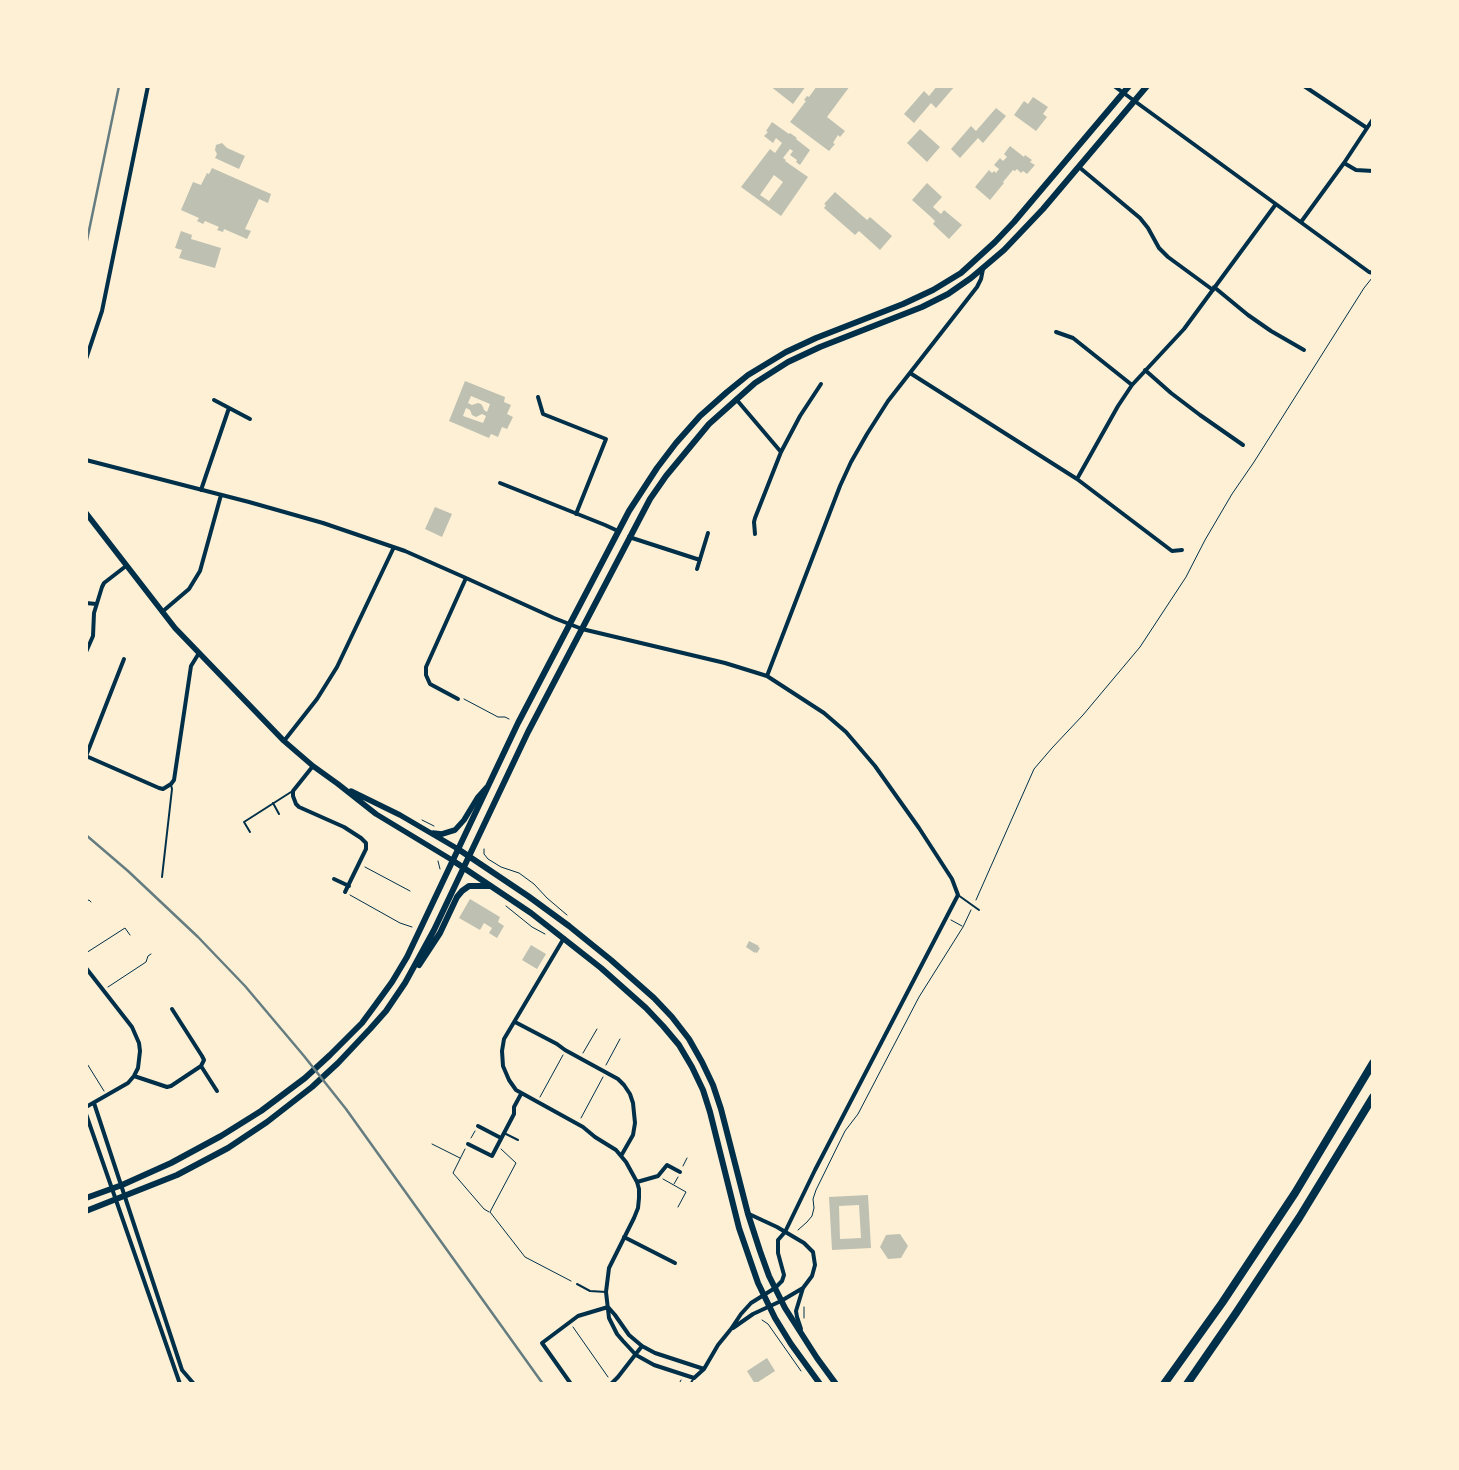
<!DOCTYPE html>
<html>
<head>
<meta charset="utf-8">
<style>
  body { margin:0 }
  #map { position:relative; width:1459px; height:1470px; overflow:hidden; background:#fdf0d5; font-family:"Exo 2",sans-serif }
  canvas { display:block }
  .frame { position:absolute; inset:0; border:88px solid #fdf0d5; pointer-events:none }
</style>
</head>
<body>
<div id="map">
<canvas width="1459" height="1470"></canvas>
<div class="frame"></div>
</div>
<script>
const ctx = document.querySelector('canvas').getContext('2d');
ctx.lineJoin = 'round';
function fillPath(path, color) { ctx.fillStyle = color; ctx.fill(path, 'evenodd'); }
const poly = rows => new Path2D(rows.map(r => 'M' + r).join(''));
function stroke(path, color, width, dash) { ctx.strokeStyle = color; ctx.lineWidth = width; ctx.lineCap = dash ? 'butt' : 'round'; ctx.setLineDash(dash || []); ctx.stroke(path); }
const building = poly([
  [770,86,806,86,793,104],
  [817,86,850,86,827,117,845,131,840,137,838,135,833,143,835,144,829,151,790,122,806,101,804,100,807,96,809,97],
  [937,86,955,86,936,108,931,103,914,123,904,114,924,91,929,96],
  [1033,97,1048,107,1043,114,1047,117,1036,131,1014,115,1024,101,1028,104],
  [996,108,1006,116,983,143,978,138,960,158,951,149,971,126,976,131],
  [772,122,789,134,790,133,797,138,796,139,810,150,800,165,796,162,797,160,790,155,793,151,790,149,783,158,786,160,785,161,808,177,781,216,741,187,770,149,775,153,782,143,776,138,773,143,764,136,768,132,766,131],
  [774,175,783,182,769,201,760,195],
  [920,129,940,147,927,162,907,143],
  [222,143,227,148,245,156,239,169,215,158,217,154,215,150,216,145],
  [1010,146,1024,157,1025,155,1032,160,1030,162,1035,165,1027,174,1023,171,1021,173,1017,169,1015,171,1013,170,1003,182,1004,183,990,200,975,187,989,170,992,173,994,171,996,173,999,169,994,165,1000,158,1003,161,1007,157,1004,154],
  [212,168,271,194,268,203,259,199,245,229,251,231,247,239,224,229,223,232,217,230,219,227,205,221,203,224,197,221,199,218,181,210,193,182,201,185,207,173,209,174],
  [927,183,942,197,933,207,941,214,944,210,962,225,949,239,933,224,935,221,931,217,912,200],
  [835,192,867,220,870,217,892,236,880,250,859,231,855,235,824,208,826,205,824,204],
  [181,231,192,235,191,239,221,248,215,268,179,258,182,250,175,248],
  [465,381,505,397,504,402,511,405,507,414,513,417,507,429,502,427,498,437,491,434,489,438,449,421],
  [471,396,490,404,487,412,484,410,483,407,481,404,478,403,472,405,468,403],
  [466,408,470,410,472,415,476,417,482,414,486,416,483,423,463,416],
  [435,507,452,514,442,537,425,529],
  [470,899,500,917,498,922,504,926,497,938,489,933,492,928,484,923,480,930,459,918],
  [749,941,759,946,758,947,760,948,757,953,755,952,755,953,746,947],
  [531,945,546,954,537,969,522,960],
  [868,1195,871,1248,832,1250,829,1197],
  [859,1205,861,1238,840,1239,839,1206],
  [900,1234,908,1246,901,1258,888,1259,880,1247,886,1235],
  [767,1358,775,1371,755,1384,747,1371]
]);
const path = poly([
  [464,699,498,717,505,717,509,719],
  [422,820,434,826],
  [484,849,484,854,488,859,501,867,519,873,534,884,547,898,567,915],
  [438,861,440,869],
  [365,867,410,891],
  [350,895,400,923,412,927],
  [976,900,1034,769,1052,748,1083,715,1140,647,1186,577,1205,540,1232,494,1254,462,1364,288,1372,278],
  [86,901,89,900,91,902],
  [506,906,532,927,545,934],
  [951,920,962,926],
  [86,953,125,928,130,935],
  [108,987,146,962,148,956,151,954],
  [583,1053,597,1029],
  [86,1062,104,1091],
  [606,1065,620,1039],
  [540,1097,563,1055],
  [581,1118,603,1077],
  [471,1138,475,1131],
  [432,1144,460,1158],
  [465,1149,453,1173,484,1209,489,1212],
  [501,1149,516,1163,490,1212,525,1257,571,1281],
  [683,1166,687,1158],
  [663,1179,686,1192,678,1207],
  [674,1184,678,1177],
  [798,1230,807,1222,812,1216,814,1208,813,1199,816,1190,845,1131,858,1114,919,997,963,927,971,910],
  [804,1318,804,1307],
  [762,1320,768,1324,801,1371],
  [573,1327,608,1377],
  [679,1384,681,1380]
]);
const service = poly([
  [273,803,279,814],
  [250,832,244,822,291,792],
  [162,877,172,789,171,785],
  [958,895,979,910],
  [504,1133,518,1140],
  [577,1284,590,1291,606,1292],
  [690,1384,694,1378]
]);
const minor = poly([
  [1114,86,1369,272,1373,273],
  [1304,86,1367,128],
  [1344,163,1356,170,1373,171],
  [1079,167,1140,218,1148,228,1159,248,1168,257,1213,290],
  [1301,222,1344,163,1373,119],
  [1214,287,1248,315,1271,331,1304,350],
  [1056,332,1073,338,1132,385],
  [86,359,102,311,148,86],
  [1145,370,1171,393,1200,415,1243,445],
  [910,373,1077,479,1172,551,1182,550],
  [538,397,543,414,606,439,576,514],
  [736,399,781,452],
  [214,400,250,419],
  [86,460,249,502,323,523,405,551,466,578,554,618,582,629,725,663,767,676,824,713,846,732,875,766,919,828,952,879,958,895,815,1170,785,1232,778,1240,778,1253,784,1275,782,1281,775,1288,751,1303,741,1314,731,1329,718,1345,704,1369,694,1378,654,1365,636,1355,623,1341,617,1334,609,1318,606,1292,609,1268,634,1218,638,1208,639,1198,639,1189,637,1182,626,1162,616,1150,595,1137,583,1127,516,1090,509,1080,503,1066,502,1051,504,1039,564,938],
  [1077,479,1118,406,1132,385,1184,329,1276,204],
  [500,483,605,525,618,531],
  [201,490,229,408],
  [755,534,754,522,755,518,781,452,800,416,821,384],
  [629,537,700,560],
  [697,569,708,533],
  [86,603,96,604],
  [162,612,189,589,200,571,221,495],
  [86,652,93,636,94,613,102,587,104,583,126,566],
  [124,659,86,756,159,788,163,789,171,784,174,780,191,666,199,653],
  [767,676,840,486,851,462,867,434,888,401,977,287,981,279,983,269],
  [458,699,430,684,426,675,426,667,466,578],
  [284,741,317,699,337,667,394,547],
  [313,766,293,791,293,796,296,804,299,807,344,827,361,838,366,843,366,849,345,892],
  [334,879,349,886],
  [86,968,132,1027,139,1043,140,1051,138,1068,134,1076,128,1083,86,1107],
  [172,1009,202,1056,204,1060,201,1066],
  [515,1022,557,1044,565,1050,618,1079,624,1085,630,1094,633,1103,635,1123,633,1135,621,1156],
  [134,1076,167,1087,171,1086,201,1066,217,1091],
  [94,1103,182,1370,194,1384],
  [86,1114,180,1384],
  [478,1126,501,1138],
  [468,1144,492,1156,514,1114,514,1107,521,1094],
  [637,1182,658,1176,667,1165,680,1172],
  [624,1237,675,1263],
  [608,1307,615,1315,629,1335,642,1346,655,1353,704,1369],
  [733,1328,753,1314,781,1301,803,1288,812,1276,815,1265,813,1252,804,1243,777,1227,749,1214],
  [801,1329,797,1317,796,1311,803,1288],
  [571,1384,542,1343,578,1316,608,1307],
  [611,1384,618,1377,642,1346]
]);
const secondary = poly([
  [86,513,175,628,284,741,313,766,338,784,376,814,452,860],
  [351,791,400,815,458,849],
  [433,833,442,834,455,830,464,820,478,797,486,788]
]);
const primary = poly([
  [458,849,528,896,569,926,611,960,654,998,672,1017,689,1039,702,1062,713,1085,721,1109,748,1214,760,1251,769,1276,785,1308,817,1358,836,1384],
  [452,860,531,913,601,968,646,1008,663,1026,679,1045,692,1067,703,1090,710,1112,739,1228,758,1283,775,1318,791,1344,820,1384],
  [419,965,440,933,457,897,462,891,469,886,490,886],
  [86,1198,122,1185,171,1163,221,1136,261,1111,305,1078,330,1055,362,1023,376,1004,392,982,407,957,518,723,629,511,657,468,676,443,700,416,727,392,748,375,786,352,816,338,903,304,933,290,961,273,995,242,1014,222,1129,86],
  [86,1211,177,1175,228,1148,267,1122,312,1087,338,1063,370,1029,386,1011,405,983,434,930,528,732,650,499,666,476,709,424,755,383,788,362,820,347,922,307,948,294,971,278,1004,250,1043,209,1147,86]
]);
const motorway = poly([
  [1164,1384,1222,1303,1295,1193,1373,1063],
  [1187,1384,1236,1313,1299,1218,1373,1097]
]);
const rail = poly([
  [86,245,119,86],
  [86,835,128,871,198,937,245,986,304,1056,346,1109,543,1384]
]);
fillPath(building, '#bec0b2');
stroke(path, '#003049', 1);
stroke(service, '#003049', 2);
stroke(minor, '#003049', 4);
stroke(secondary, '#003049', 5.5);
stroke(primary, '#003049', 6);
stroke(motorway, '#003049', 8);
stroke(rail, '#657d81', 2.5);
</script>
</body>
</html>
